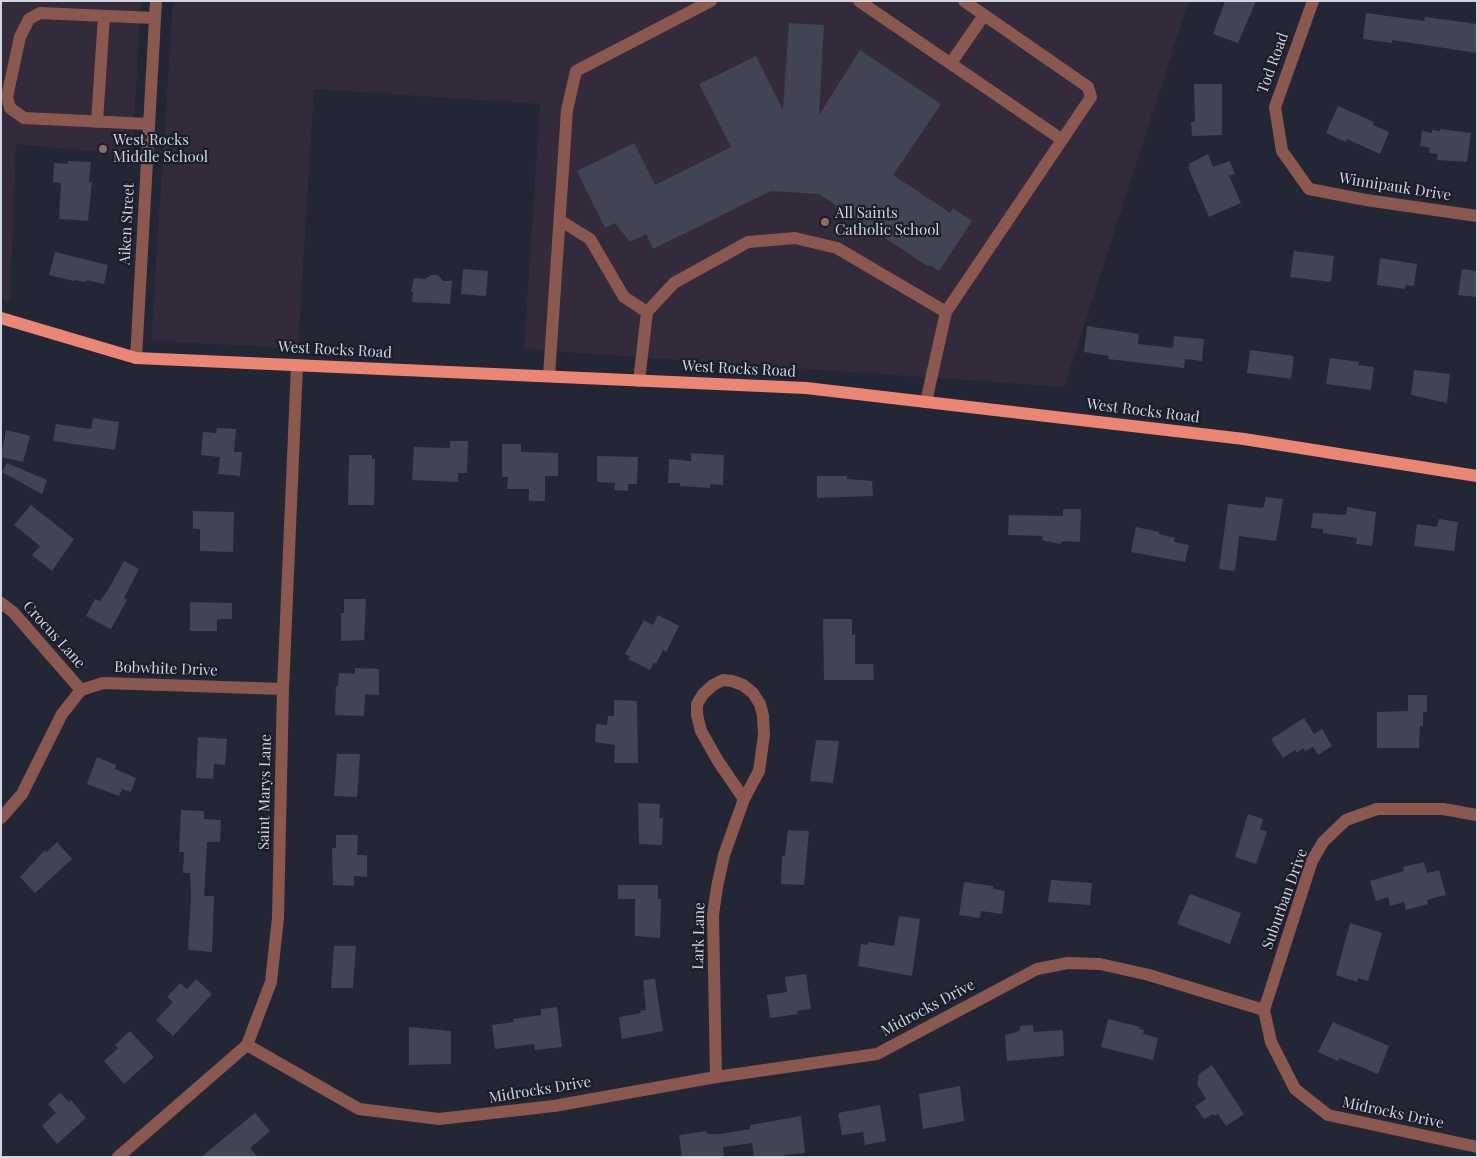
<!DOCTYPE html>
<html>
<head>
<meta charset="utf-8">
<style>
  body { margin:0 }
  #map { position:relative; width:1478px; height:1158px; overflow:hidden; background:#232735; font-family:"Playfair Display",serif }
  canvas { display:block }
  .frame { position:absolute; inset:0; border:2px solid #d2d5de; pointer-events:none }
</style>
</head>
<body>
<div id="map">
<canvas width="1478" height="1158"></canvas>
<div class="frame"></div>
</div>
<script>
const ctx = document.querySelector('canvas').getContext('2d');
ctx.lineJoin = 'round';
function fillPath(path, color) { ctx.fillStyle = color; ctx.fill(path, 'evenodd'); }
const poly = rows => new Path2D(rows.map(r => 'M' + r).join(''));
function stroke(path, color, width, dash) { ctx.strokeStyle = color; ctx.lineWidth = width; ctx.lineCap = dash ? 'butt' : 'round'; ctx.setLineDash(dash || []); ctx.stroke(path); }
function write(font, color, halo, rows, align = 'center') {
  ctx.font = font + ' "Playfair Display",serif'; ctx.lineWidth = 4.5; ctx.setLineDash([]); ctx.textBaseline = 'middle'; ctx.strokeStyle = halo; ctx.fillStyle = color; for (const [text, x, y, turn = 0] of rows) {
    ctx.save(); ctx.translate(x, y); ctx.rotate((+turn || 0) * Math.PI / 180); ctx.textAlign = isNaN(turn) ? turn : align; if (halo) ctx.strokeText(text, 0, 0); ctx.fillText(text, 0, 0); ctx.restore();
  }
}
const education = poly([
  [1,1,141,1,132,155,16,144,10,302,1,299],
  [173,1,1189,1,1064,387,524,349,540,104,314,89,298,348,151,341]
]);
const building = poly([
  [1225,1,1256,1,1238,43,1213,34],
  [1366,13,1424,21,1425,17,1477,24,1477,53,1392,40,1392,43,1363,39],
  [789,23,824,25,819,115,860,50,941,104,893,175,950,213,953,208,972,221,939,271,930,265,929,267,819,194,771,191,653,249,646,234,630,242,615,223,605,228,577,171,634,143,655,185,731,147,699,84,756,56,783,110],
  [1194,84,1222,84,1222,135,1192,136,1191,122,1195,122],
  [1338,106,1374,122,1373,125,1389,132,1380,154,1347,139,1346,142,1326,133],
  [1440,129,1471,133,1467,162,1437,160,1438,154,1429,153,1430,148,1420,146,1422,131,1432,133,1432,130,1440,131],
  [1208,154,1213,167,1230,161,1235,174,1229,176,1241,203,1209,217,1188,167,1190,166,1189,164],
  [68,161,91,162,89,182,92,182,88,221,59,219,61,183,53,182,54,163,68,164],
  [1294,251,1334,256,1331,282,1290,277],
  [55,252,108,265,104,284,87,280,86,282,74,280,74,281,49,275],
  [1380,258,1417,264,1414,286,1406,285,1405,289,1377,285],
  [463,269,488,271,486,296,461,294],
  [1462,269,1477,271,1477,297,1458,295],
  [431,275,438,275,443,281,452,281,450,304,412,302,413,292,411,292,414,278,425,279],
  [1087,326,1139,334,1138,344,1173,348,1174,336,1204,339,1202,361,1185,359,1184,368,1108,359,1109,356,1084,352],
  [1250,350,1294,356,1291,379,1247,373],
  [1330,358,1359,362,1358,365,1374,367,1371,390,1326,384],
  [1414,370,1450,374,1447,403,1411,395],
  [93,418,119,422,115,450,53,441,56,424,91,429],
  [217,428,236,429,234,452,242,452,240,476,218,474,220,457,201,455,203,432,216,433],
  [6,430,30,436,23,462,1,457],
  [450,441,468,441,467,473,458,473,458,482,412,480,414,447,450,448],
  [502,444,521,444,521,452,558,453,558,476,545,476,545,501,529,501,529,489,507,489,508,477,502,477],
  [691,453,724,455,723,485,710,484,710,488,680,486,680,483,668,483,669,459,691,461],
  [349,455,372,455,372,459,375,459,374,505,348,505],
  [597,456,638,457,637,484,628,484,628,491,614,490,615,483,597,482],
  [7,463,47,480,42,494,2,472],
  [817,476,847,476,847,479,872,481,873,496,817,498],
  [1266,497,1283,499,1276,541,1239,536,1235,571,1219,569,1228,504,1262,508,1264,506],
  [31,505,74,539,52,571,32,555,40,546,14,525],
  [1347,507,1376,512,1372,546,1356,544,1357,538,1323,533,1323,529,1311,528,1313,513,1346,515],
  [1063,509,1081,509,1080,542,1063,541,1060,544,1042,540,1043,536,1008,535,1009,515,1063,516],
  [193,511,234,512,233,552,200,551,200,529,193,529],
  [1439,519,1458,522,1454,551,1414,546,1417,524,1437,527],
  [1136,527,1159,532,1159,534,1175,538,1174,542,1189,545,1185,562,1131,552],
  [124,561,139,569,124,598,127,600,111,629,86,616,95,599,100,601,108,590],
  [344,599,366,599,364,640,341,641,341,613,344,613],
  [190,602,232,603,232,619,217,619,217,631,190,631],
  [658,615,679,626,666,652,663,650,656,664,654,662,650,670,628,659,630,656,625,654,644,620,653,625],
  [823,619,852,619,852,635,855,635,855,664,873,664,874,680,824,680],
  [355,668,379,669,379,695,365,694,364,716,335,715,336,686,338,686,339,673,355,674],
  [1408,695,1427,695,1427,712,1423,712,1423,726,1420,726,1419,748,1377,748,1377,712,1408,711],
  [614,700,637,701,638,763,614,763,615,745,595,742,596,724,607,725,608,716,614,716],
  [1304,718,1314,734,1322,729,1332,746,1318,755,1313,747,1305,751,1303,748,1297,753,1295,750,1283,758,1271,739],
  [198,737,227,739,225,765,214,764,213,779,196,778],
  [816,740,839,741,833,783,810,781],
  [337,754,360,754,357,797,334,796],
  [97,757,116,765,115,769,136,778,131,792,122,789,119,796,87,784],
  [638,803,660,804,659,818,663,818,662,845,639,844],
  [181,810,204,811,204,819,221,820,220,842,207,842,204,896,214,896,212,952,189,950,188,946,191,898,190,873,183,873,184,852,179,852],
  [1248,814,1263,819,1260,829,1267,832,1256,864,1235,857],
  [788,830,809,831,804,885,781,884,782,856,785,856],
  [336,835,358,835,357,855,367,855,367,877,354,876,354,886,333,885,332,848,336,848],
  [57,842,72,859,35,893,20,877,45,850,47,852],
  [1424,862,1427,873,1439,870,1446,895,1427,900,1428,904,1406,910,1404,902,1390,906,1388,897,1376,901,1370,881,1404,871,1403,867],
  [1051,880,1092,883,1090,905,1048,902],
  [964,882,993,886,993,889,1005,891,1002,914,981,911,980,918,959,915],
  [618,885,658,885,658,899,661,899,660,938,635,936,635,899,618,899],
  [1190,894,1241,913,1230,944,1177,924],
  [899,916,920,919,912,976,858,966,861,944,868,945,868,942,894,946],
  [1350,923,1382,933,1368,981,1358,978,1357,982,1336,975],
  [334,946,356,946,353,988,331,988],
  [806,974,811,1009,797,1011,798,1014,770,1018,767,995,787,992,785,977],
  [196,979,212,994,173,1036,156,1020,173,1002,167,997,180,983,187,989],
  [655,979,663,1031,622,1039,619,1017,641,1013,640,1011,646,1010,643,980],
  [557,1007,562,1047,535,1050,534,1044,495,1049,492,1025,514,1022,513,1019,541,1015,541,1009],
  [1108,1019,1140,1027,1139,1029,1144,1030,1143,1034,1158,1038,1153,1060,1101,1047],
  [1333,1022,1389,1046,1378,1074,1339,1058,1338,1061,1318,1052],
  [1033,1025,1034,1032,1063,1030,1064,1056,1007,1061,1005,1035,1020,1031,1020,1026],
  [409,1027,451,1031,451,1064,409,1065],
  [130,1031,154,1057,124,1084,104,1061,118,1048,115,1045],
  [1212,1065,1244,1114,1226,1126,1218,1114,1214,1116,1213,1114,1204,1119,1195,1106,1206,1099,1197,1084,1199,1074],
  [960,1086,964,1121,923,1129,919,1094],
  [60,1093,69,1102,71,1100,86,1118,57,1144,42,1126,56,1113,48,1104],
  [880,1105,886,1141,865,1145,863,1132,842,1135,838,1113],
  [255,1113,270,1131,250,1148,258,1157,201,1157],
  [801,1116,805,1153,784,1155,784,1157,754,1157,752,1143,723,1147,724,1157,682,1157,679,1135,707,1131,707,1134,721,1134,750,1129,750,1125]
]);
const minor = poly([
  [859,1,1061,139],
  [1313,1,1275,107,1282,151,1309,189,1366,200,1477,216],
  [951,63,984,15],
  [97,122,104,16],
  [148,124,24,118,10,108,7,97,20,37,29,19,40,13,154,18],
  [561,221,590,239,624,297,647,312],
  [946,312,1091,97,1088,87,964,1],
  [136,358,156,1],
  [549,376,567,110,576,71,711,1],
  [639,381,647,312,674,283,748,242,795,238,837,248,946,312,926,402],
  [1,603,13,612,81,690],
  [1477,815,1443,809,1377,809,1346,820,1323,842,1312,861,1264,1010,1271,1042,1295,1089,1328,1115,1477,1147],
  [1,818,22,794,62,714,81,690,103,683,283,689],
  [247,1045,359,1109,439,1119,554,1106,716,1077,877,1054,1037,969,1068,963,1100,964,1149,975,1264,1010],
  [716,1077,713,915,717,887,724,855,744,799,759,771,764,735,763,716,760,704,753,693,743,685,732,681,723,680,713,685,703,694,697,704,697,715,701,731,718,761,744,799],
  [118,1157,247,1045,271,982,278,918,283,689,297,365]
]);
const major = poly([
  [1,318,136,358,806,388,1244,439,1477,476]
]);
const markers = [
  [103,149,5,"#8d6e63"],
  [825,222,5,"#8d6e63"]
];
const streetNames = [
  ["Tod Road",1273,63,-70],
  ["Winnipauk Drive",1395,187,9],
  ["Aiken Street",127,224,-87],
  ["West Rocks Road",335,350,3],
  ["West Rocks Road",739,369,3],
  ["West Rocks Road",1143,411,7],
  ["Crocus Lane",54,635,48],
  ["Bobwhite Drive",166,669,2],
  ["Saint Marys Lane",265,792,-89],
  ["Suburban Drive",1285,899,-70],
  ["Lark Lane",699,936,-89],
  ["Midrocks Drive",928,1008,-28],
  ["Midrocks Drive",540,1090,-9],
  ["Midrocks Drive",1393,1113,12]
];
const poiNames = [
  ["West Rocks",113,140],
  ["Middle School",113,157],
  ["All Saints",835,213],
  ["Catholic School",835,230]
];
fillPath(education, '#332b3b');
fillPath(building, '#404453');
stroke(minor, '#8a584f', 12);
stroke(major, '#ec8674', 12);
for (const [x, y, r, color] of markers) { const dot = new Path2D(); dot.arc(x, y, r, 0, 2 * Math.PI); ctx.fillStyle = color; ctx.fill(dot); stroke(dot, '#1a1d2a', 2); }
write('15px', '#d2d5de', '#1a1d2a', streetNames);
write('15px', '#d2d5de', '#1a1d2a', poiNames, 'left');
</script>
</body>
</html>
